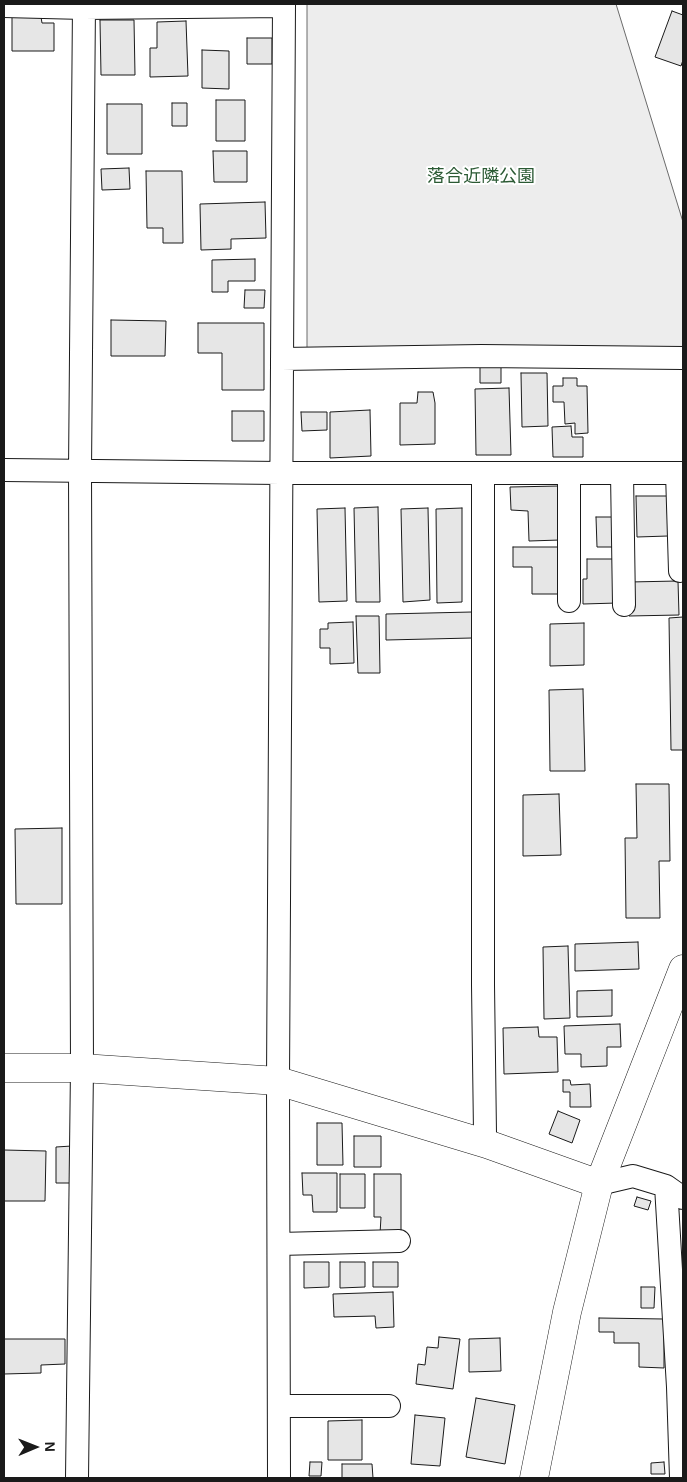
<!DOCTYPE html>
<html>
<head>
<meta charset="utf-8">
<style>
  body { margin:0 }
  #map { position:relative; width:687px; height:1482px; overflow:hidden; background:#fff; font-family:Arial,sans-serif }
  canvas { display:block }
  .frame { position:absolute; inset:0; border:5px solid #1a1a1a; pointer-events:none }
  .north { position:absolute; left:10px; top:1422px; width:50px; height:50px; -webkit-text-stroke:4px #fff; paint-order:stroke; rotate:89deg; font-size:14px; font-weight:700; line-height:20px; text-align:center; color:#1a1a1a }
  .north::after { content:''; display:block; margin:auto; width:18px; height:22px; background:#1a1a1a; clip-path:polygon(50% 0,100% 100%,50% 72%,0 100%) }
</style>
</head>
<body>
<div id="map">
<canvas width="687" height="1482"></canvas>
<div class="frame"></div>
<div class="north">N</div>
</div>
<script>
const ctx = document.querySelector('canvas').getContext('2d');
ctx.lineJoin = 'round';
function fillPath(path, color) { ctx.fillStyle = color; ctx.fill(path, 'evenodd'); }
const poly = rows => new Path2D(rows.map(r => 'M' + r).join(''));
function stroke(path, color, width, dash) { ctx.strokeStyle = color; ctx.lineWidth = width; ctx.lineCap = dash ? 'butt' : 'round'; ctx.setLineDash(dash || []); ctx.stroke(path); }
function write(font, color, halo, rows, align = 'center') {
  ctx.font = font + ' Arial,"Noto Sans JP",sans-serif'; ctx.lineWidth = 4; ctx.setLineDash([]); ctx.textBaseline = 'middle'; ctx.strokeStyle = halo; ctx.fillStyle = color; for (const [text, x, y, turn = 0] of rows) {
    ctx.save(); ctx.translate(x, y); ctx.rotate((+turn || 0) * Math.PI / 180); ctx.textAlign = isNaN(turn) ? turn : align; if (halo) ctx.strokeText(text, 0, 0); ctx.fillText(text, 0, 0); ctx.restore();
  }
}
const green = poly([
  [307,4,616,4,683,222,683,350,307,352,307,4]
]);
const building = poly([
  [672,11,683,15,683,60,681,66,655,57,672,11],
  [12,17,41,17,42,23,54,23,54,51,12,51,12,17],
  [100,20,134,20,135,75,101,75,100,20],
  [186,21,188,76,150,77,150,48,157,48,157,22,186,21],
  [247,38,272,38,272,64,247,64,247,38],
  [202,50,229,51,229,89,202,88,202,50],
  [216,100,245,100,245,141,216,141,216,100],
  [172,103,187,103,187,126,172,126,172,103],
  [107,104,142,104,142,154,107,154,107,104],
  [213,151,247,151,247,182,214,182,213,151],
  [129,168,130,189,102,190,101,169,129,168],
  [146,171,182,171,183,243,163,243,163,228,147,228,146,171],
  [265,202,266,238,231,239,231,249,201,250,200,204,265,202],
  [255,259,255,281,228,281,228,292,212,292,212,260,255,259],
  [245,290,265,290,264,308,244,308,245,290],
  [111,320,166,321,165,356,111,356,111,320],
  [198,323,264,323,264,390,222,390,222,353,198,353,198,323],
  [480,366,501,366,501,383,480,383,480,366],
  [521,373,547,373,548,426,522,427,521,373],
  [563,378,577,378,577,386,587,386,588,433,575,434,575,423,565,424,564,402,553,402,553,386,563,386,563,378],
  [509,388,511,455,476,455,475,389,509,388],
  [418,392,433,392,435,403,435,444,400,445,400,403,417,403,418,392],
  [370,410,371,456,330,458,330,412,370,410],
  [232,411,264,411,264,441,232,441,232,411],
  [301,412,327,412,327,430,302,431,301,412],
  [571,426,572,437,583,437,583,457,553,457,552,427,571,426],
  [559,486,560,540,529,541,528,511,511,510,510,487,559,486],
  [636,496,667,496,668,536,637,537,636,496],
  [378,507,380,602,356,602,354,508,378,507],
  [345,508,347,601,319,602,317,509,345,508],
  [428,508,430,600,403,602,401,509,428,508],
  [462,508,462,602,437,603,436,509,462,508],
  [596,517,616,517,616,547,597,547,596,517],
  [513,547,562,547,562,594,532,594,532,567,513,567,513,547],
  [587,559,616,559,617,603,583,604,583,579,587,579,587,559],
  [678,581,679,615,629,616,629,582,678,581],
  [472,612,472,638,386,640,386,614,472,612],
  [356,616,379,616,380,673,358,673,356,616],
  [683,617,683,750,671,750,669,618,683,617],
  [353,622,354,663,330,664,330,648,320,648,320,629,328,629,328,623,353,622],
  [584,623,584,665,550,666,550,624,584,623],
  [583,689,585,771,550,771,549,690,583,689],
  [636,784,669,784,670,861,659,861,660,918,626,918,625,838,637,838,636,784],
  [559,794,561,855,523,856,523,795,559,794],
  [62,828,62,904,16,904,15,829,62,828],
  [638,942,639,969,575,971,575,944,638,942],
  [568,946,570,1018,544,1019,543,947,568,946],
  [612,990,612,1016,577,1017,577,991,612,990],
  [620,1024,621,1047,607,1047,607,1066,581,1067,581,1054,565,1054,564,1026,620,1024],
  [538,1027,539,1037,557,1037,558,1072,504,1074,503,1028,538,1027],
  [563,1080,570,1080,571,1085,590,1084,591,1107,570,1107,570,1092,563,1092,563,1080],
  [558,1111,580,1120,572,1143,549,1134,558,1111],
  [317,1123,342,1123,343,1165,317,1165,317,1123],
  [354,1136,381,1136,381,1167,354,1167,354,1136],
  [72,1146,72,1183,56,1183,56,1147,72,1146],
  [4,1150,46,1151,45,1201,4,1201,4,1150],
  [302,1173,337,1173,337,1212,313,1212,312,1195,303,1195,302,1173],
  [340,1174,365,1174,365,1208,340,1208,340,1174],
  [374,1174,401,1174,401,1234,380,1234,381,1217,374,1217,374,1174],
  [637,1197,651,1201,648,1210,634,1206,637,1197],
  [304,1262,329,1262,329,1287,304,1288,304,1262],
  [340,1262,365,1262,365,1287,340,1288,340,1262],
  [373,1262,398,1262,398,1287,373,1287,373,1262],
  [641,1287,655,1287,654,1308,641,1308,641,1287],
  [393,1292,394,1327,376,1328,375,1316,334,1317,333,1294,393,1292],
  [599,1318,664,1319,664,1368,639,1367,639,1343,614,1343,614,1332,599,1332,599,1318],
  [439,1337,460,1339,453,1389,416,1384,418,1364,425,1365,427,1347,438,1348,439,1337],
  [500,1338,501,1371,469,1372,469,1339,500,1338],
  [4,1339,65,1339,65,1364,41,1365,41,1373,4,1374,4,1339],
  [476,1398,515,1405,505,1464,466,1457,476,1398],
  [415,1415,445,1418,440,1466,411,1464,415,1415],
  [362,1420,362,1460,328,1460,328,1421,362,1420],
  [310,1462,322,1462,321,1476,309,1476,310,1462],
  [664,1462,665,1474,651,1474,651,1463,664,1462],
  [342,1464,372,1464,373,1478,342,1478,342,1464]
]);
const minor = poly([
  [4,6,84,8,284,6],
  [282,359,481,356,683,358],
  [4,470,280,473,683,473],
  [483,473,483,985,485,1133,487,1144],
  [569,473,569,601],
  [622,473,624,605],
  [677,473,680,571],
  [599,1184,633,1176,666,1186,683,1198],
  [666,1186,678,1387,681,1478],
  [279,1244,399,1241],
  [279,1406,389,1406],
  [77,1478,82,1068,80,470,84,4],
  [279,1478,278,1081,284,4]
]);
const tertiary = poly([
  [4,1068,82,1068,278,1081,487,1144,599,1184],
  [534,1478,567,1312,599,1184,683,969]
]);
const parkNames = [
  ["落合近隣公園",481,177]
];
fillPath(green, '#ededed');
stroke(green, '#6a6a6a', 1);
fillPath(building, '#e6e6e6');
stroke(building, '#1a1a1a', 1);
stroke(minor, '#1a1a1a', 24);
stroke(tertiary, '#1a1a1a', 29);
stroke(minor, '#fff', 22);
stroke(tertiary, '#fff', 28);
write('18px', '#2b5a34', '#fff', parkNames);
</script>
</body>
</html>
